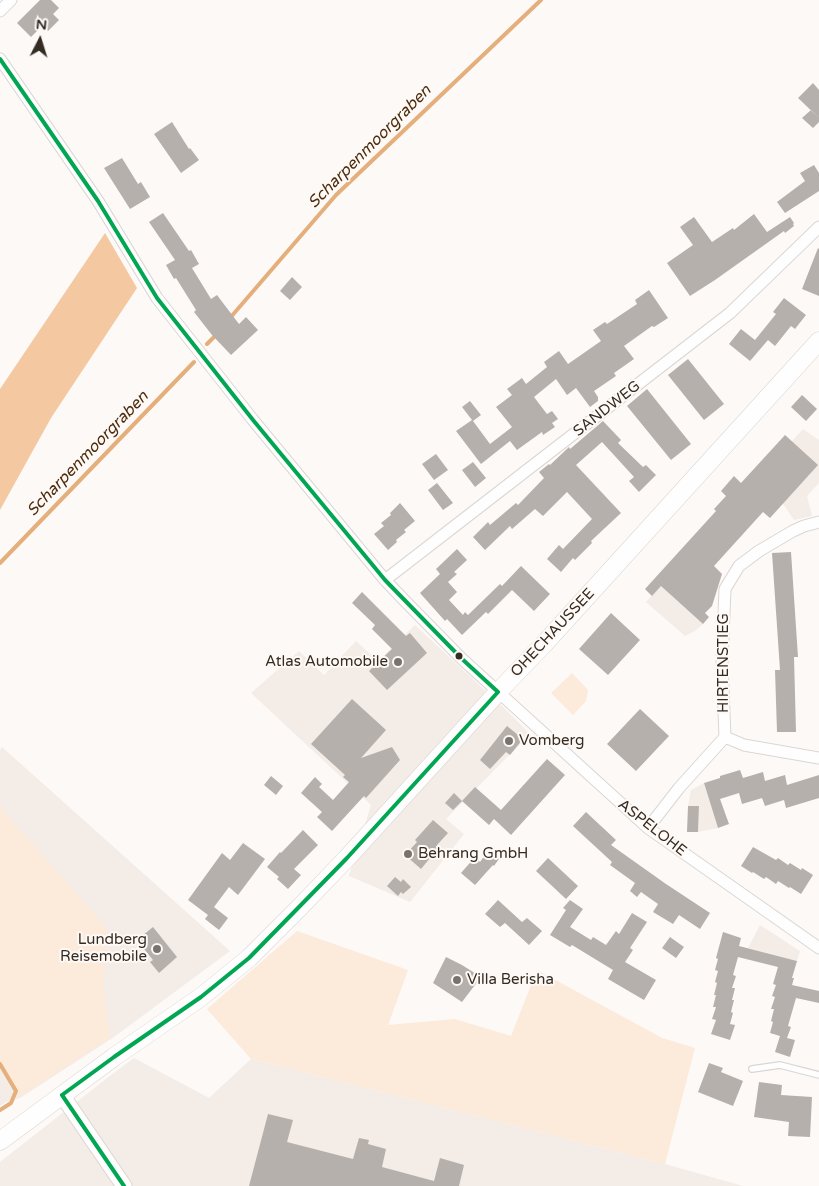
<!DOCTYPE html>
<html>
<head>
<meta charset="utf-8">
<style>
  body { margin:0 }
  #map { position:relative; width:819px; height:1186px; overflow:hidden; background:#fcf9f7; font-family:"Varela Round",sans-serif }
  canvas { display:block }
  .north { position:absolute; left:15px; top:15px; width:50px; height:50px; -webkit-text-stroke:4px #fef9f5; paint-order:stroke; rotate:5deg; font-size:14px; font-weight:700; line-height:20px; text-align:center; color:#342b23 }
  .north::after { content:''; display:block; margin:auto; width:18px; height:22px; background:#342b23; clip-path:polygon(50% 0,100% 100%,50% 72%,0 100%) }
</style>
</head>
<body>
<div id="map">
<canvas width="819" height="1186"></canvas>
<div class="north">N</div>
</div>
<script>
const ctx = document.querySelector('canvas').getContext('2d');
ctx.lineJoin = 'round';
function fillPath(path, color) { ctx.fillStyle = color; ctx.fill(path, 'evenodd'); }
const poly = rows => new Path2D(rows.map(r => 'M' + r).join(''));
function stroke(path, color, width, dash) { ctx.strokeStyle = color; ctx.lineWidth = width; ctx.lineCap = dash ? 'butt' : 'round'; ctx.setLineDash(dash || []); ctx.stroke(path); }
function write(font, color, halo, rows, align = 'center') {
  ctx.font = font + ' "Varela Round",sans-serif'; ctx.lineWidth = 4; ctx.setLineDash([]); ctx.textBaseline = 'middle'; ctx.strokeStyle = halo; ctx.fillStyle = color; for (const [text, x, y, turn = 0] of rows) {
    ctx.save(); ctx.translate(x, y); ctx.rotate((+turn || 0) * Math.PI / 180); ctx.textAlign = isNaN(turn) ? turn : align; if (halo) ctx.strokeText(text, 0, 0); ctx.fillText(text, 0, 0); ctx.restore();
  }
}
const built = poly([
  [803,429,819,440,819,483,807,496,812,516,794,520,783,504,768,491,672,596,703,624,695,631,685,636,646,602],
  [415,625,503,707,530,734,446,819,464,834,410,902,349,876,371,805,251,693,299,651,324,675,356,641,378,661],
  [2,747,230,951,114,1037,20,1098,6,1102,0,1106,0,750],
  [704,783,718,828,698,832,699,806,688,806,691,790],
  [760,925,800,951,797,961,748,948],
  [134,1058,209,1098,251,1059,665,1164,743,1186,0,1186,0,1162,111,1075]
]);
const green = poly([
  [572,673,588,690,586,701,573,715,551,693],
  [0,807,106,927,104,987,110,1038,19,1097,0,1064],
  [297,931,408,970,388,1025,455,1019,511,1036,537,970,662,1038,695,1048,665,1164,251,1059,207,1009]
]);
const forest = poly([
  [105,233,137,288,51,418,0,510,0,389]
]);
const stream = poly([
  [230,318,336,195,541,0],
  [207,344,216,335],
  [0,563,194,362],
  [0,1064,16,1091,11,1103,0,1110]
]);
const building = poly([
  [40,0,51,0,59,8,53,14,59,20,48,31,43,25,31,37,17,23],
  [813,83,819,90,819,118,798,98],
  [811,110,819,118,819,122,813,128,802,118],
  [172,122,189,149,190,148,199,160,181,173,154,134],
  [122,158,138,184,141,182,150,197,130,209,104,168],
  [814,165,819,173,819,191,785,213,777,202,805,181,800,173],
  [163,213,189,251,191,250,199,264,192,268,211,299,217,295,239,324,246,317,258,330,231,355,212,335,194,312,196,310,176,278,174,279,166,265,175,260,149,222],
  [754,214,767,232,790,217,794,223,793,224,794,226,785,233,784,231,715,280,690,296,667,263,693,245,680,227,694,217,712,242,733,228,734,230],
  [818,248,819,249,819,296,802,289],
  [292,277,302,287,290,300,280,291],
  [649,290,668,318,654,327,652,326,624,346,634,359,614,373,616,376,594,391,598,397,598,401,590,407,576,388,567,395,556,379,534,397,547,414,552,411,558,419,552,423,555,427,543,435,542,432,517,450,510,441,481,464,456,431,472,420,462,407,470,401,481,415,473,421,490,444,512,427,496,407,512,395,507,389,522,378,526,384,547,367,544,362,559,351,568,364,601,341,593,330,605,322,607,324,637,304,635,300],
  [784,298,806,315,795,329,791,326,775,346,768,340,750,361,729,344,741,329,755,340,776,314,773,312],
  [688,359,724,404,704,420,668,375],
  [647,389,691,444,671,460,627,406],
  [802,395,817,409,806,421,791,407],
  [603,421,621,440,618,443,643,467,646,465,656,475,639,492,629,481,634,477,602,442,576,465,621,513,591,541,592,543,575,560,573,558,561,572,547,559,559,545,563,549,592,519,567,492,543,516,535,509,512,529,510,526,485,550,473,537,488,522,490,525,516,503,518,505,544,478,539,472,549,464,550,465,569,447,570,449],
  [785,435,818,465,770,518,763,512,714,566,722,574,712,606,705,613,709,617,703,624,661,586,652,596,645,589,716,511,714,509,726,496,721,491,734,476,741,483],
  [436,454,448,470,434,480,422,464],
  [473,462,486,478,475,487,462,470],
  [437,483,453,503,443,510,428,490],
  [400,503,415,521,404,530,406,532,396,540,397,542,388,550,374,534,384,526,381,523,391,515,390,513],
  [457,549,467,560,454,572,457,574,448,582,457,592,449,600,463,615,465,612,468,615,500,584,502,586,521,566,550,594,534,611,512,590,488,614,486,612,462,635,447,619,445,621,420,593,440,574,436,569],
  [791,552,798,657,794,657,796,732,777,732,775,670,780,670,772,553],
  [362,592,406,636,410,633,427,653,387,690,369,671,392,649,372,629,375,625,352,603],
  [611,613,640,640,608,675,579,649],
  [352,699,386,730,361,758,392,747,400,760,366,798,364,796,332,831,317,817,322,812,301,793,315,777,322,784,319,787,333,800,349,782,343,777,345,775,311,744],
  [640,709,669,736,636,771,607,744],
  [507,726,523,739,510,755,506,752,490,769,480,760],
  [547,759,565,775,511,835,494,819,489,825,462,801,475,787,501,810],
  [740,770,743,778,763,772,765,781,785,775,787,785,819,775,819,798,786,808,784,800,765,806,762,798,742,804,739,793,720,799,729,824,718,828,704,783,720,778,720,776],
  [271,776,283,786,276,795,264,785],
  [454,793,462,801,453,810,445,803],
  [688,806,699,806,698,832,687,832],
  [586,812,616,840,611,845,666,884,710,913,700,929,679,915,673,924,653,912,658,904,641,892,637,897,630,891,635,883,610,865,612,862,573,826],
  [433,820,448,833,437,845,439,847,421,869,405,855,417,842,415,840],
  [303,830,318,845,294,869,301,875,288,889,277,879,279,877,267,867,280,852,281,853],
  [243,843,265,859,238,895,229,887,214,907,228,918,219,930,205,919,208,915,188,900,222,853,230,860],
  [753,847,776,860,778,858,788,865,790,863,801,870,802,868,813,875,801,894,790,887,789,888,778,881,776,884,766,877,764,879,753,872,752,873,741,866],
  [490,848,501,856,494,866,493,865,475,885,461,873,475,857,480,862],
  [548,858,578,886,566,899,536,871],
  [395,877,401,882,403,879,411,887,403,894,401,892,398,896,387,886],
  [498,900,522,922,527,918,542,931,529,945,505,923,500,927,485,914],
  [570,900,583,909,570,927,591,940,593,937,606,945,616,931,619,934,632,913,647,922,630,948,633,950,625,962,656,980,644,1000,608,979,613,970,572,945,570,947,550,935,566,910,563,908],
  [153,927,177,957,159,973,150,962,153,960,137,940],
  [723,932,741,938,739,946,797,961,792,978,794,978,792,985,819,991,819,1003,796,998,788,1026,791,1027,787,1038,795,1040,790,1057,775,1052,780,1036,770,1033,773,1022,771,1021,774,1009,771,1009,775,997,772,996,776,985,773,984,778,967,738,957,733,975,736,976,732,988,735,988,732,1000,734,1000,731,1012,733,1013,730,1024,735,1025,730,1040,711,1034,716,1020,712,1019,716,1007,713,1007,716,995,714,995,717,983,715,982,718,971,715,970,718,959,716,958],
  [670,937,684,947,676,958,662,948],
  [446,957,462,965,481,977,462,1002,433,983],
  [709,1063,723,1068,721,1072,743,1081,733,1106,698,1092],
  [759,1082,782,1085,781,1095,812,1097,810,1137,788,1136,789,1122,754,1117],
  [268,1114,293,1120,287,1142,353,1159,359,1138,369,1140,368,1144,386,1149,382,1167,434,1181,440,1158,464,1165,459,1186,249,1186]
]);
const lane = poly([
  [752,1069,780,1065,819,1075]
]);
const street = poly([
  [0,11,11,0],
  [0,59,98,201,157,298,253,420,385,580,404,600,461,658,648,828,819,948],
  [385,580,730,313,819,227],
  [725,737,744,745,819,758],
  [648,828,679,788,725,737,722,663,725,589,739,566,759,551,793,531,804,526,819,522]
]);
const secondary = poly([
  [62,1095,124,1186]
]);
const primary = poly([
  [0,1141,114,1057,201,997,249,958,301,906,347,858,498,692,544,644,819,341]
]);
const bus1 = poly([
  [0,59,98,201,157,298,253,420,385,580,461,658,498,692],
  [62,1095,114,1057,201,997,249,958,347,858,498,692],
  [62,1095,124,1186]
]);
const markers = [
  [459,656,4.5,"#342b23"],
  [398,662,5,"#7a736d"],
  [509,741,5,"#7a736d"],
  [408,854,5,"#7a736d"],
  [157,949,5,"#7a736d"],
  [457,980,5,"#7a736d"]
];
const streetNames = [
  ["SANDWEG",607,409,-38],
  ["OHECHAUSSEE",553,633,-47],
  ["HIRTENSTIEG",724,663,-90],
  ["ASPELOHE",652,828,38]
];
const poiNames = [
  ["Atlas Automobile",388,662,"right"],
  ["Vomberg",519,741],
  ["Behrang GmbH",418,854],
  ["Lundberg",147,940,"right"],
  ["Reisemobile",147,957,"right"],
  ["Villa Berisha",467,980]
];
const waterNames = [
  ["Scharpenmoorgraben",370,147,-45],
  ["Scharpenmoorgraben",88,454,-46]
];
fillPath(built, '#f4ece6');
fillPath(green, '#fceadb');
fillPath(forest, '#f4c8a1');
stroke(stream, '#e5af7c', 4);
fillPath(building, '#b6b0ac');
stroke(lane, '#dcd6d2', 8);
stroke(street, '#dcd6d2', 13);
stroke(secondary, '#dcd6d2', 17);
stroke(primary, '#dcd6d2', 19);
stroke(lane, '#fffefe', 5.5);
stroke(street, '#fffefe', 11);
stroke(secondary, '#fffefe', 15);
stroke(primary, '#fffefe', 18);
stroke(bus1, '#00a651', 4);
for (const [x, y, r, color] of markers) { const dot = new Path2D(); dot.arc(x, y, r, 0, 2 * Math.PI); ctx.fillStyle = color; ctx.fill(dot); stroke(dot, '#fef9f5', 2); }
write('15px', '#342b23', '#fef9f5', streetNames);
write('15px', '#342b23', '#fef9f5', poiNames, 'left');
write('italic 16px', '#4b2c0e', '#fef9f5', waterNames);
</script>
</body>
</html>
